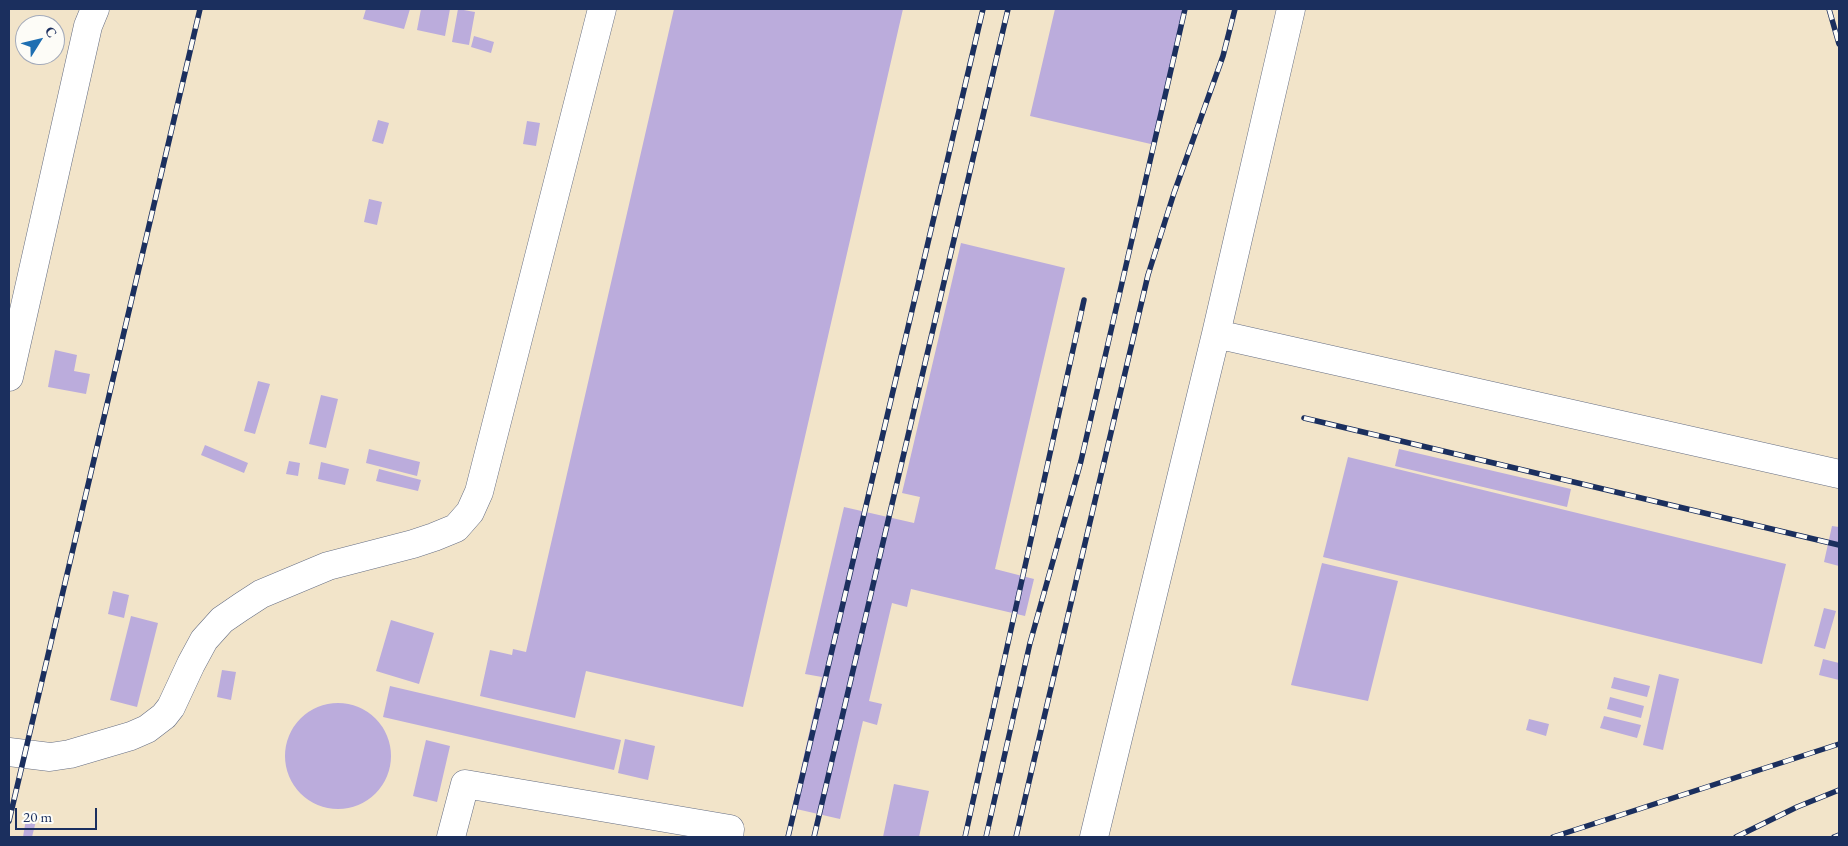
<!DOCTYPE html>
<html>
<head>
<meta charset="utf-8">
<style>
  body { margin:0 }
  #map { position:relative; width:1848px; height:846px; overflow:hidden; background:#f2e4c9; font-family:"EB Garamond",serif }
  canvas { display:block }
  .frame { position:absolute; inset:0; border:10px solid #1b2f5e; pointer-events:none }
  .north { position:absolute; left:15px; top:15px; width:50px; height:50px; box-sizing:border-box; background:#fdfcf7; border:1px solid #a3aaba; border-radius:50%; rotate:54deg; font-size:14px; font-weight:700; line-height:20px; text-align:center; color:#1b2f5e }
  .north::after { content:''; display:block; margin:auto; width:18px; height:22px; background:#1f6fb2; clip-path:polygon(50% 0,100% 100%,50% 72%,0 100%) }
  .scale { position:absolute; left:15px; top:808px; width:82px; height:22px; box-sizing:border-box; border:2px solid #1b2f5e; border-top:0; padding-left:6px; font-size:15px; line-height:18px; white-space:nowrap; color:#1b2f5e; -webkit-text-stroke:4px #fdfcf7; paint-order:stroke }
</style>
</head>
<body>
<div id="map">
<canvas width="1848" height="846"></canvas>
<div class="frame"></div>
<div class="north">С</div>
<div class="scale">20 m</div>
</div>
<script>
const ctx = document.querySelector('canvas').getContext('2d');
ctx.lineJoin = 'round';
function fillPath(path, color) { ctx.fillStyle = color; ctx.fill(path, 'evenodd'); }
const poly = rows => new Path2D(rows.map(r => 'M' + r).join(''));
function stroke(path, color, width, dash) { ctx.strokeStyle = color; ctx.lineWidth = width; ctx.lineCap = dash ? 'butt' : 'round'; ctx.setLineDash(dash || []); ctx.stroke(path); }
const building = poly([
  [366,9,410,9,404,29,363,19],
  [421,9,450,9,445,36,417,30],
  [458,9,475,12,469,45,452,42],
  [674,9,903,9,743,707,586,671,575,718,480,696,490,650,512,655,513,649,526,652],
  [1055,9,1187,9,1155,145,1030,116],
  [474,36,494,42,491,53,471,47],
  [378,120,389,123,383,144,372,141],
  [527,121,540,123,536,146,523,144],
  [369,199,382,202,377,225,364,222],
  [961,243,1065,268,995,569,1034,579,1025,616,911,589,907,607,892,603,869,701,882,704,877,725,863,721,840,819,792,808,822,677,805,674,844,507,914,523,920,497,902,493],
  [55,350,77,355,74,371,90,374,86,394,48,387],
  [258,381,270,384,255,434,244,431],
  [321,395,338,399,326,448,309,444],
  [205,445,248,463,244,473,201,455],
  [369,449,420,462,417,476,366,463],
  [1399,449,1571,489,1567,507,1395,466],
  [1348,457,1786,564,1762,664,1323,557],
  [289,461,300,463,298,476,286,474],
  [321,462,349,469,345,485,318,479],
  [379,469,421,480,418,491,376,481],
  [1832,526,1839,527,1839,566,1824,562],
  [1322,563,1398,581,1368,701,1291,685],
  [113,591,129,595,124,618,108,614],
  [1824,608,1836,611,1825,649,1814,646],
  [131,616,158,623,137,707,110,700],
  [391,620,434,633,419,684,376,671],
  [1823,659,1839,663,1839,680,1819,675],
  [222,670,236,672,231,700,217,697],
  [1659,674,1679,679,1663,750,1643,745],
  [1614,677,1650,686,1647,697,1611,688],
  [390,686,621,740,614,770,383,717],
  [1610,697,1644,706,1641,718,1607,709],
  '285 756a53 53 0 1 1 106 0a53 53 0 1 1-106 0Z',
  [1604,716,1641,725,1637,738,1600,728],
  [1529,719,1549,724,1546,736,1526,730],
  [625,739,655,746,648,780,618,773],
  [426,740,450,746,437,802,413,796],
  [894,784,929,791,919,837,883,837],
  [26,819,36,821,32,837,23,837]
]);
const minor = poly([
  [1216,334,1839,474],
  [9,377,88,26,95,9],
  [9,752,50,757,70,754,131,736,147,729,164,716,171,707,191,664,204,640,222,620,241,607,261,594,328,566,413,544,434,537,456,528,470,512,479,492,602,9],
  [451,837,465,784,730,829,729,837],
  [1094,837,1216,334,1291,9]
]);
const rail = poly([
  [1829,9,1839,44],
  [1304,418,1839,545],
  [9,821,200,9],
  [788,837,983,9],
  [814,837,1008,9],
  [965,837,1084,300],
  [986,837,1030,643,1081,461,1185,9],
  [1016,837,1148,275,1174,193,1223,56,1235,9],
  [1553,837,1839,744],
  [1736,837,1797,807,1839,790],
  [1834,837,1839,835]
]);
fillPath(building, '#bbacdc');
stroke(minor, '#666e83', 29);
stroke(minor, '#fff', 28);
stroke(rail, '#1b2f5e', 5.5);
stroke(rail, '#fdfcf7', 4, [11]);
</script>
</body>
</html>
